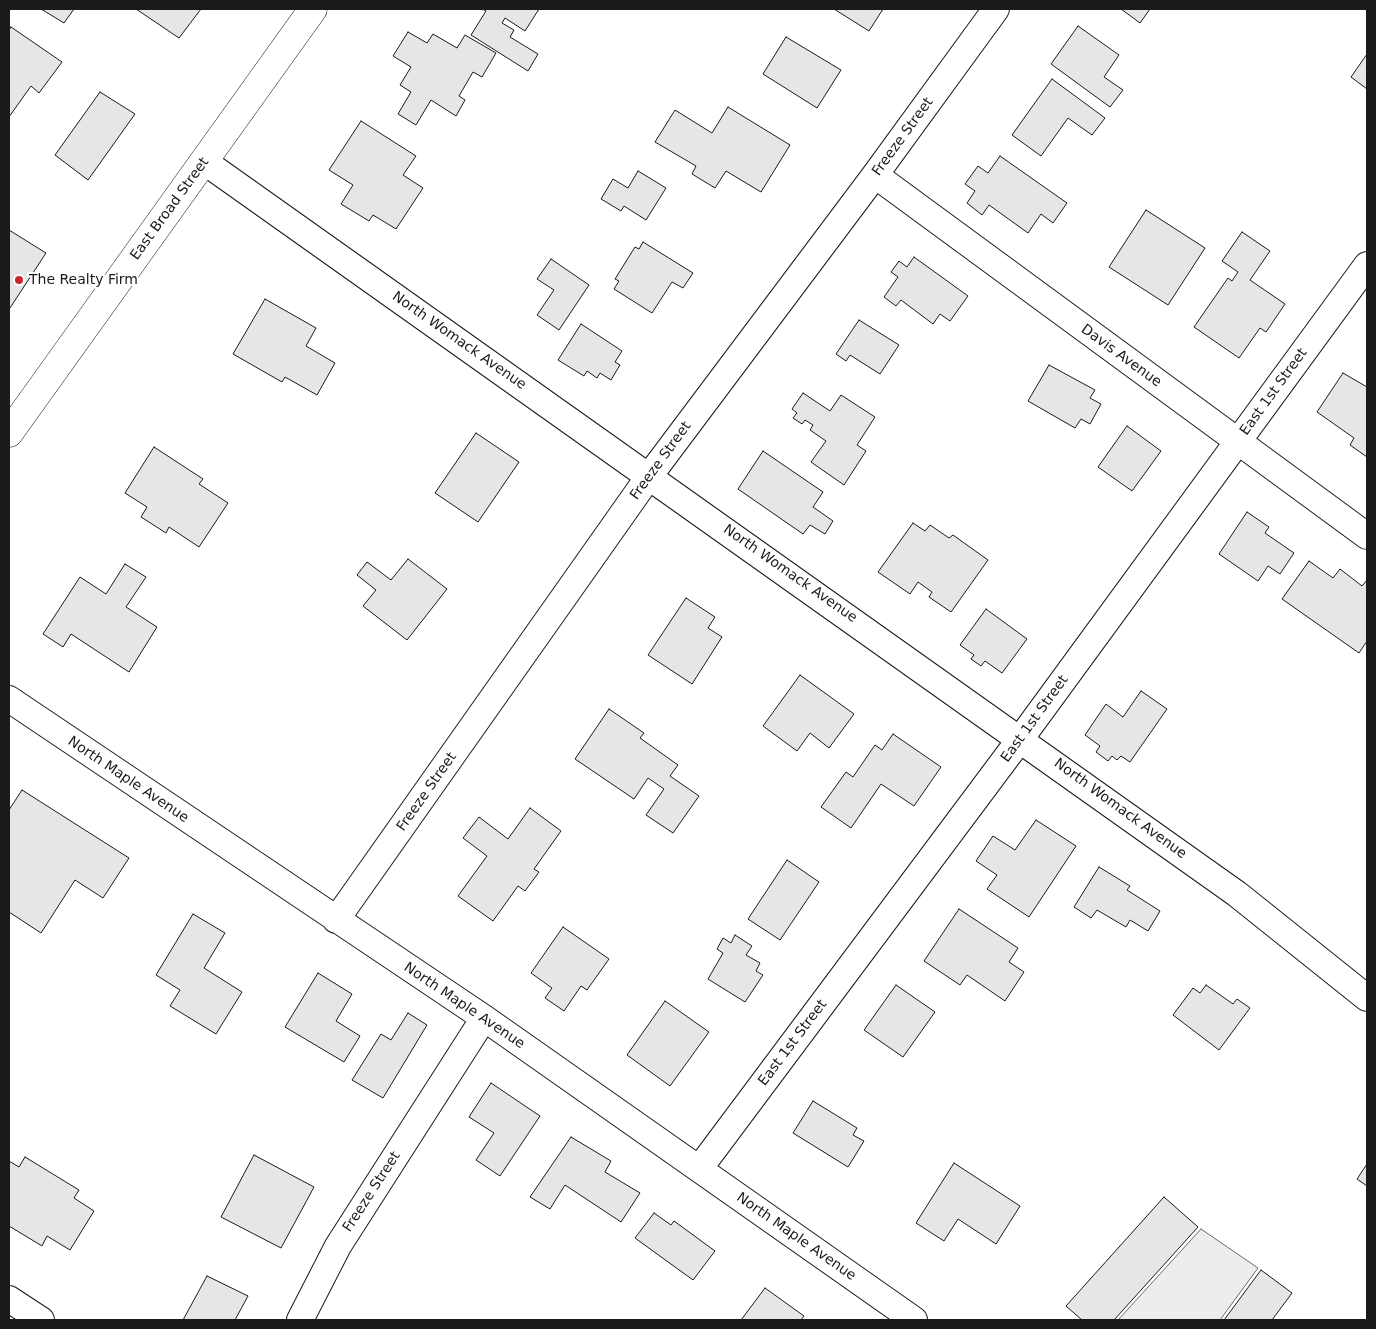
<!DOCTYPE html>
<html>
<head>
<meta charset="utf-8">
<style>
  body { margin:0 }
  #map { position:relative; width:1376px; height:1329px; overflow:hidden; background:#fff; font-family:"DejaVu Sans",sans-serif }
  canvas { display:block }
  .frame { position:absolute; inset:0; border:10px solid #1a1a1a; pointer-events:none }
</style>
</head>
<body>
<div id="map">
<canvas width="1376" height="1329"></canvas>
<div class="frame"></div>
</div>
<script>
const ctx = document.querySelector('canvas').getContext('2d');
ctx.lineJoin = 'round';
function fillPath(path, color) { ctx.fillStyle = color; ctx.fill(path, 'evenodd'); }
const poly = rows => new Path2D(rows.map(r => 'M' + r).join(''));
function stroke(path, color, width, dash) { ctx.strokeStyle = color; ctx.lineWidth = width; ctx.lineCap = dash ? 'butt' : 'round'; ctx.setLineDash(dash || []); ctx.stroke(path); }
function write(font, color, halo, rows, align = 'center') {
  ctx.font = font + ' "DejaVu Sans",sans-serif'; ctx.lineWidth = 4; ctx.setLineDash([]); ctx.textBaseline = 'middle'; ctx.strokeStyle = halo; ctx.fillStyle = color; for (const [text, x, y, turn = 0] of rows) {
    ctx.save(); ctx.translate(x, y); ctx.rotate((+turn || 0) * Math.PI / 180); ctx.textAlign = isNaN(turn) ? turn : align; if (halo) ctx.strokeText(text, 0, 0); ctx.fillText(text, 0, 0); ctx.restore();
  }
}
const built = poly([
  [1201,1229,1258,1268,1220,1320,1118,1320,1201,1229]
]);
const building = poly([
  [41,9,74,9,64,23,41,9],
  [136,9,201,9,179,38,136,9],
  [482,9,539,9,525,31,505,18,502,23,514,30,510,37,538,54,528,71,471,35,486,11,482,9],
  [834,9,883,9,869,31,834,9],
  [1121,9,1150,9,1140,23,1121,9],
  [1078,26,1119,55,1104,77,1123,90,1110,107,1051,64,1078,26],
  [11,27,62,62,39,93,31,86,9,117,9,30,11,27],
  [408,32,427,43,433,34,457,48,465,35,496,53,482,77,473,72,459,96,465,100,456,116,431,100,416,125,398,114,411,92,400,85,411,67,393,56,408,32],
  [786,37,841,70,817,108,763,74,786,37],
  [1367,54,1367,89,1351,77,1367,54],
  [1052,79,1105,118,1092,135,1068,118,1041,156,1012,135,1052,79],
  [100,92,135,114,88,180,55,155,100,92],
  [728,107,790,145,761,192,726,171,715,188,692,174,696,166,655,142,675,110,712,133,728,107],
  [361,121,416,156,403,175,423,188,396,229,373,215,369,221,341,204,353,185,329,170,361,121],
  [1000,156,1067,203,1053,223,1041,214,1028,233,989,205,982,215,967,203,975,191,965,184,978,166,988,173,1000,156],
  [638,171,666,188,646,220,624,206,621,211,601,199,613,179,628,188,638,171],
  [1146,210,1205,248,1168,305,1109,267,1146,210],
  [9,230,46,253,10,308,9,307,9,230],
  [1242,232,1270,251,1250,280,1285,304,1266,332,1260,328,1239,358,1194,327,1228,278,1232,281,1238,272,1222,261,1242,232],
  [643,242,693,273,683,288,672,282,652,313,614,289,619,281,615,279,635,247,639,249,643,242],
  [914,257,968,296,950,321,940,314,933,324,901,300,896,306,884,297,898,277,891,272,899,261,907,267,914,257],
  [551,259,589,285,559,330,537,315,554,290,537,279,551,259],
  [265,299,316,328,306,346,335,363,317,395,285,377,282,382,233,354,265,299],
  [859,320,899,345,880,374,850,355,846,361,836,354,859,320],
  [581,324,622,351,615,362,620,365,611,380,600,373,597,378,587,371,584,376,558,360,581,324],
  [1049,365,1095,390,1090,398,1101,404,1090,424,1081,419,1075,428,1028,401,1049,365],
  [1343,373,1367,387,1367,457,1350,445,1354,438,1317,412,1343,373],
  [803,393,830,411,841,395,875,417,857,445,866,451,844,485,811,462,826,441,810,430,813,425,805,420,802,424,793,418,797,413,792,409,803,393],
  [1127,426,1161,451,1132,491,1098,467,1127,426],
  [476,433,519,462,478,522,435,493,476,433],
  [154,447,203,479,199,484,228,503,199,547,169,527,166,533,141,517,147,507,125,493,154,447],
  [763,451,823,492,813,507,833,521,825,534,810,525,803,534,738,489,763,451],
  [1247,512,1269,527,1265,533,1294,553,1280,574,1268,566,1258,581,1219,554,1247,512],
  [913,523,925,531,930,525,949,538,953,535,988,560,951,612,929,597,932,592,918,582,910,594,878,572,913,523],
  [408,559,447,589,407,640,363,606,376,590,357,575,367,562,391,580,408,559],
  [1309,561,1333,578,1340,569,1362,586,1367,580,1367,641,1359,653,1282,599,1309,561],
  [125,564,146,577,126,607,157,627,129,672,71,634,63,647,43,634,80,577,106,594,125,564],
  [686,598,715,617,708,628,722,637,692,684,648,655,686,598],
  [986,609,1027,639,1002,673,985,661,981,666,971,659,974,655,960,645,986,609],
  [800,675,854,714,829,748,810,733,797,751,763,726,800,675],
  [1141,691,1167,709,1130,762,1121,756,1117,760,1112,756,1108,761,1096,752,1100,746,1085,735,1106,704,1123,717,1141,691],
  [609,709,644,733,640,738,678,765,670,776,699,796,673,833,646,815,664,789,648,778,634,799,575,759,609,709],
  [893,734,941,767,914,806,881,784,851,828,821,807,846,772,853,777,875,745,882,750,893,734],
  [22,790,129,858,103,898,75,880,41,933,9,912,9,810,22,790],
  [530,808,561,831,534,869,539,872,525,891,518,886,493,921,458,896,487,856,463,838,479,817,508,839,530,808],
  [1036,820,1076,846,1029,917,987,889,997,875,976,861,993,836,1015,850,1036,820],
  [787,860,819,882,780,940,748,919,787,860],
  [1099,867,1130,886,1127,890,1160,911,1148,931,1130,920,1126,927,1097,910,1091,918,1074,907,1099,867],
  [959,909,1018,948,1009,962,1024,972,1005,1001,967,975,960,985,924,961,959,909],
  [193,914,225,933,204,968,242,992,216,1034,170,1006,180,990,156,975,193,914],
  [563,927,609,959,587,990,581,986,564,1011,545,998,552,988,531,973,563,927],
  [735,935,752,946,746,955,760,963,756,971,763,975,745,1002,708,979,723,953,717,949,723,938,731,943,735,935],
  [318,973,352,994,336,1021,360,1036,344,1062,285,1027,318,973],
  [896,985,935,1012,903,1057,864,1030,896,985],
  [1206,985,1233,1004,1237,999,1250,1008,1219,1050,1173,1015,1193,988,1200,993,1206,985],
  [665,1001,709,1032,670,1086,627,1055,665,1001],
  [408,1013,427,1025,383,1098,352,1080,381,1034,391,1040,408,1013],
  [491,1083,540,1116,500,1176,476,1160,494,1133,469,1117,491,1083],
  [813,1101,857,1128,853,1135,864,1141,848,1167,793,1133,813,1101],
  [571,1137,611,1161,605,1172,640,1193,621,1222,565,1185,550,1209,530,1197,571,1137],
  [254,1155,314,1187,281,1248,221,1217,254,1155],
  [25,1157,79,1190,74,1198,94,1211,70,1250,47,1236,42,1246,9,1226,9,1161,19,1167,25,1157],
  [954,1163,1020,1206,996,1244,958,1219,944,1241,916,1223,954,1163],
  [1367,1164,1367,1186,1357,1179,1367,1164],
  [1164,1197,1198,1227,1114,1320,1082,1320,1066,1306,1164,1197],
  [654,1213,671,1225,674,1221,715,1251,693,1280,635,1238,654,1213],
  [1261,1270,1292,1293,1272,1320,1224,1320,1261,1270],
  [207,1276,248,1296,235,1320,183,1320,207,1276],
  [765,1288,804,1316,801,1320,741,1320,765,1288]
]);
const street = poly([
  [205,162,1237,894,1367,998],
  [875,175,1367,536],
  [9,699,484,1018,914,1320],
  [336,920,650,475,875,175,996,9],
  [699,1169,1021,738,1367,265],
  [9,1299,41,1320],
  [300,1320,338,1246,484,1018]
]);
const secondary = poly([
  [9,433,313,9]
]);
const markers = [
  [19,280,5,"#c62828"]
];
const streetNames = [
  ["Freeze Street",903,137,-54],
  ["East Broad Street",170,209,-54],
  ["North Womack Avenue",459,341,35],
  ["Davis Avenue",1121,356,36],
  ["East 1st Street",1274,392,-54],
  ["Freeze Street",661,461,-54],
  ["North Womack Avenue",790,574,35],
  ["East 1st Street",1035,719,-54],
  ["North Maple Avenue",128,780,34],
  ["Freeze Street",427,792,-55],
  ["North Womack Avenue",1120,809,36],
  ["North Maple Avenue",464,1006,34],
  ["East 1st Street",793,1043,-53],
  ["Freeze Street",372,1192,-57],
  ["North Maple Avenue",796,1237,35]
];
const poiNames = [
  ["The Realty Firm",29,280]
];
fillPath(built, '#ededed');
stroke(built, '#6a6a6a', 1);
fillPath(building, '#e6e6e6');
stroke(building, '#1a1a1a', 1);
stroke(street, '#1a1a1a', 28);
stroke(secondary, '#1a1a1a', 29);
stroke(street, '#fff', 26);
stroke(secondary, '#fff', 28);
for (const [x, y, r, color] of markers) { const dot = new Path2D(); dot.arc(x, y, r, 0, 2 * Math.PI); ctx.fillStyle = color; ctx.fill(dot); stroke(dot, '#fff', 2); }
write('14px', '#1a1a1a', '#fff', streetNames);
write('14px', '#1a1a1a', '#fff', poiNames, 'left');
</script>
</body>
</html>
